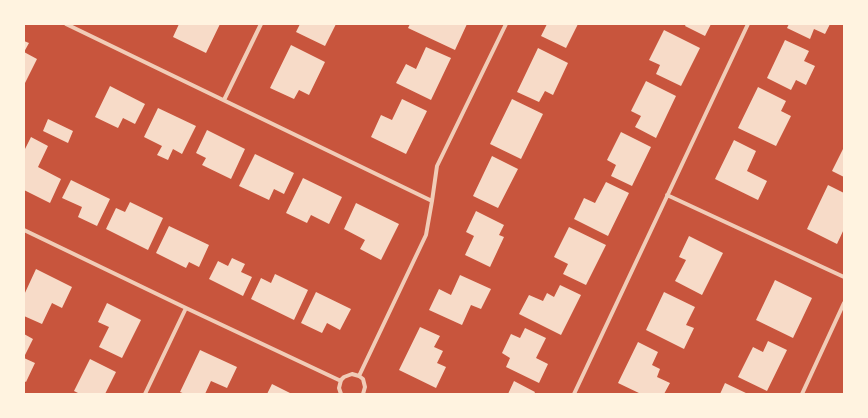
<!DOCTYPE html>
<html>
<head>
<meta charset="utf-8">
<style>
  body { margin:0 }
  #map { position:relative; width:868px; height:418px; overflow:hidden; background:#c8553d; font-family:Montserrat,sans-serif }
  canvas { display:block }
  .frame { position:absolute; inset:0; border:25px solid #fff3e0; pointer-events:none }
</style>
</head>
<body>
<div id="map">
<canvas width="868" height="418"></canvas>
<div class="frame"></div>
</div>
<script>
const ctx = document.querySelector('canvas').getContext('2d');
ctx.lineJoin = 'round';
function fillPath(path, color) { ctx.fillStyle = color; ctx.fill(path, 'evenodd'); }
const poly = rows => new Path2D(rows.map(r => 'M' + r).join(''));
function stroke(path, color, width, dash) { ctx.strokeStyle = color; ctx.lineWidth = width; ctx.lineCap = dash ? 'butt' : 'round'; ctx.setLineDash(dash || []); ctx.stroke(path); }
const building = poly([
  [179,24,220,24,206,53,173,37],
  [300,24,336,24,325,46,296,32],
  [410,24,467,24,455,50,408,28],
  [547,24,578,24,566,48,541,36],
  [686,24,711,24,705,36,685,26],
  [789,24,830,24,825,34,814,29,810,39,787,28],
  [664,30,700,48,681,86,656,74,660,65,649,60],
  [785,40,809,51,804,61,815,66,806,85,796,80,791,90,767,78],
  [24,41,29,43,24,52,37,59,24,85],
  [291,45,325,62,309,95,299,90,294,99,270,88],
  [426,47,451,58,431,100,396,83,406,64,416,69],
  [538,48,568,63,553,95,545,91,539,102,517,92],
  [646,81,676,96,656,138,635,127,641,116,631,111],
  [110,86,145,104,135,124,123,118,118,128,95,117],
  [758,87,786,101,781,111,791,116,776,146,738,128],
  [402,99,427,111,406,154,371,137,381,115,392,120],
  [512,99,543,114,521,159,490,144],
  [158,108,196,126,182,154,173,149,168,160,157,155,162,146,144,137],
  [48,119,73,131,68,143,43,131],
  [207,130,245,149,231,179,202,165,206,158,196,153],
  [621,132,651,147,632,186,611,176,616,165,607,160],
  [31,137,48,146,38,167,61,179,50,203,24,190,24,151],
  [734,140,756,151,747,171,767,181,758,200,715,179],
  [844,147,844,177,832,171],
  [255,154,294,173,284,194,274,189,269,200,239,186],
  [492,156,518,169,498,208,473,196],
  [303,178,342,197,329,224,311,215,307,223,286,213],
  [71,180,110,199,97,226,78,217,82,207,62,198],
  [606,182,629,193,608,236,574,219,584,198,595,203],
  [828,185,844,193,844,229,837,244,807,229],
  [130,202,163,218,148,250,106,229,116,208,125,212],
  [356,203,399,224,381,260,360,249,365,240,344,229],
  [476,211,504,225,499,235,504,237,490,267,465,255,474,236,466,232],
  [169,226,209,245,199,267,189,262,186,268,156,253],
  [569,227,606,245,586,285,563,274,568,264,554,257],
  [689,236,723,253,702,295,675,281,686,260,679,257],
  [232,258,245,264,241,272,252,277,243,296,209,279,218,261,228,266],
  [36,269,72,287,62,308,52,303,42,324,24,316,24,295],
  [275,274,308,290,294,320,251,299,261,278,271,283],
  [460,275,491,289,481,309,471,305,462,325,429,310,439,289,451,295],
  [775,280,812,298,793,338,756,320],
  [560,285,581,295,561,335,519,314,529,295,543,301,547,293,554,297],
  [316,292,351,309,340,330,327,323,322,333,301,323],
  [664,292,695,307,686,325,694,328,684,349,646,330],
  [107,303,141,320,122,358,99,347,109,327,98,322],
  [420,327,440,336,434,347,443,351,437,363,446,367,436,388,399,370],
  [525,328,546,338,536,358,548,364,539,383,506,367,510,358,502,353,511,334,520,338],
  [24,334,33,339,24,357],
  [768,341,787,350,767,391,738,377,753,347,763,352],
  [638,342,658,352,652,365,660,369,657,377,670,383,664,394,641,394,618,383],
  [200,350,237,367,227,388,211,381,205,394,185,394,180,392],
  [24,358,35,363,26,382,24,381],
  [90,359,116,372,105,394,77,394,78,393,74,391],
  [514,381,535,392,534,394,508,394],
  [725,383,748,394,720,394],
  [272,384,292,394,267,394]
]);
const minor = poly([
  [66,24,432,201],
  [224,100,261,24],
  [667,195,844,277],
  [24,230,186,308,341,381],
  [359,376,426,235,432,201,437,166,506,24],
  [145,394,186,308],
  [341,394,339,388,341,380,344,377,352,374,359,376,363,379,365,387,363,394],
  [574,394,748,24],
  [802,394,844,303]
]);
fillPath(building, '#f7dbc8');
stroke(minor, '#f1ccb7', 4);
</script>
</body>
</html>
